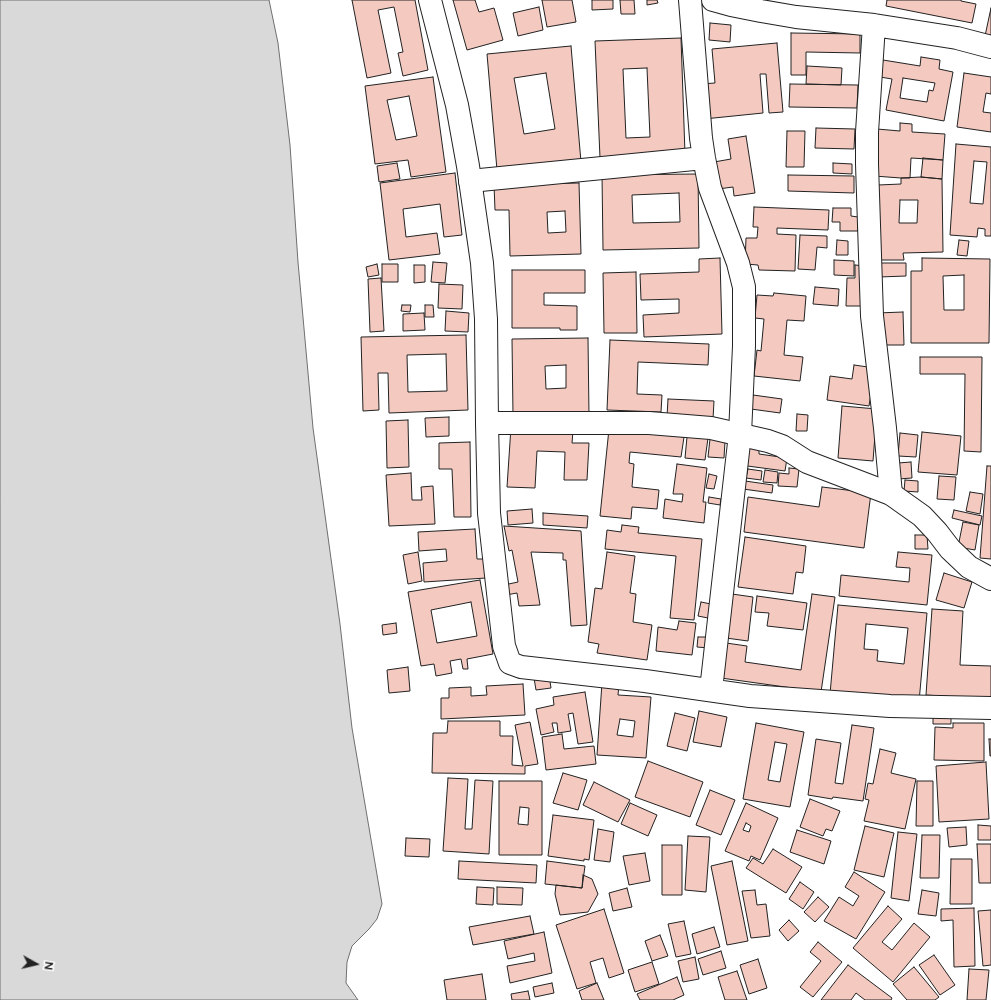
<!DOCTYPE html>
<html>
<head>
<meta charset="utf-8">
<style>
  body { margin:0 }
  #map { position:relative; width:991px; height:1000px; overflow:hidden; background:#fff; font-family:Figtree,sans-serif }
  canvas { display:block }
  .north { position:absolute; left:16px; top:944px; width:40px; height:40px; -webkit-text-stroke:3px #fff; paint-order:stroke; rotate:98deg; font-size:11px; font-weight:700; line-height:16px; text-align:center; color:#222 }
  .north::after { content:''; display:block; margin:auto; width:14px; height:18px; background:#222; clip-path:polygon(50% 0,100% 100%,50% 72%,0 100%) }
</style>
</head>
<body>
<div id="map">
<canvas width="991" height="1000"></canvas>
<div class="north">N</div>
</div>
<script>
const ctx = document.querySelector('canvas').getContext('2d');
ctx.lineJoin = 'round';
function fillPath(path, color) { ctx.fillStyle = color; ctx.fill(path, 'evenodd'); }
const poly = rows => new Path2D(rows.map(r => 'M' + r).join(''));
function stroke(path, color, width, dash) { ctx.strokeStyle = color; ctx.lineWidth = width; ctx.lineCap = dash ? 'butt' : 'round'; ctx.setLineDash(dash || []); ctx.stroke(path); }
const water = poly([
  [0,0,269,0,278,43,290,145,298,262,313,428,340,624,352,728,382,904,377,919,369,929,352,946,347,962,346,983,358,1000,0,1000,0,0]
]);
const building = poly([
  [352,0,415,0,428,70,403,76,398,53,403,52,394,7,378,10,391,73,367,78,352,0],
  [453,0,475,0,479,12,494,8,503,40,467,50,453,0],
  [542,0,572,0,576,22,547,27,542,0],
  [592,0,613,0,613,9,592,10,592,0],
  [620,0,634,0,635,14,621,14,620,0],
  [647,0,657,0,658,3,647,5,647,0],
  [887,0,961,0,961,1,976,4,972,23,886,6,887,0],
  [539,7,543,30,518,36,513,13,539,7],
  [991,8,991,37,985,36,991,8],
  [710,23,731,25,730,42,709,40,710,23],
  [791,33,860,34,860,53,806,52,806,75,791,75,791,33],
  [681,38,685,154,600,158,595,41,681,38],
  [647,68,650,137,626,138,623,69,647,68],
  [777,43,783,112,769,113,766,74,760,74,763,113,704,119,701,84,715,83,712,49,777,43],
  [571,46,581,162,497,170,487,54,571,46],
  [546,73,555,129,524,134,514,78,546,73],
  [921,57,940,60,939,69,953,72,944,121,886,110,892,79,880,77,883,60,920,66,921,57],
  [903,78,935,83,933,91,929,90,927,102,900,98,903,78],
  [807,66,842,68,841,85,806,84,807,66],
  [964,73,991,77,991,94,986,93,983,112,991,113,991,132,957,127,964,73],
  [433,77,446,172,411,177,408,160,375,164,365,86,433,77],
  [409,96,417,136,396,140,387,100,409,96],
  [790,84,858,85,857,108,789,107,790,84],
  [900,123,912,124,912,132,945,134,943,160,911,158,910,178,901,178,874,176,877,129,900,131,900,123],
  [816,128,855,129,854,149,815,148,816,128],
  [787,131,805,131,804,167,786,167,787,131],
  [746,136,755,193,734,196,733,187,718,189,714,162,731,159,728,139,746,136],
  [956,144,991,147,991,236,985,236,985,229,978,228,977,237,950,235,956,144],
  [974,161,987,162,983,204,970,203,974,161],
  [923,158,943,160,942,179,921,177,923,158],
  [397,163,400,179,379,182,377,166,397,163],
  [833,163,852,164,852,174,833,173,833,163],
  [455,173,462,235,444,237,440,204,403,209,406,237,437,233,440,254,389,260,380,183,455,173],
  [698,174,699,248,603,250,602,175,698,174],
  [679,193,680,222,633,223,632,195,679,193],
  [788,175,854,176,854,193,788,191,788,175],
  [921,177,942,179,943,252,903,253,904,260,875,260,878,185,901,184,901,178,921,177],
  [900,200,918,200,917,223,899,223,900,200],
  [579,183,581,254,510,256,509,210,495,210,494,185,579,183],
  [565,211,566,232,548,233,547,212,565,211],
  [754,207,829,210,828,230,777,228,777,234,796,235,795,271,759,270,758,265,745,264,746,238,757,238,758,227,753,227,754,207],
  [833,208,851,208,851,216,858,217,858,231,840,231,840,222,832,222,833,208],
  [800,235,827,236,827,248,817,247,815,270,798,269,800,235],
  [837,240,848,241,848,255,836,255,837,240],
  [959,240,969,241,967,256,957,255,959,240],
  [720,258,722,334,644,337,643,315,679,313,679,299,641,300,640,274,699,272,699,259,720,258],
  [922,258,990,259,989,343,911,343,911,271,922,271,922,258],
  [964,275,964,310,944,310,943,276,964,275],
  [834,260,854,261,854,276,834,275,834,260],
  [433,262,447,263,445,283,431,282,433,262],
  [878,263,906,263,906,276,879,277,878,263],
  [377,264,379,275,368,277,366,267,377,264],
  [382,264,398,264,398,282,382,282,382,264],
  [414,265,425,265,425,282,414,283,414,265],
  [855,265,865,266,864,306,846,306,847,278,855,278,855,265],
  [512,270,585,270,585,293,544,293,544,305,577,306,577,330,560,330,560,328,512,328,512,270],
  [636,272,637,333,604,333,603,273,636,272],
  [381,278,384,331,370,332,368,279,381,278],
  [439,284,463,285,462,309,438,308,439,284],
  [815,287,839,289,838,306,813,304,815,287],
  [774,293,806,296,804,321,787,320,784,355,803,357,800,381,754,376,757,350,761,351,764,319,755,318,757,295,773,296,774,293],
  [402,305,411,305,410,312,401,311,402,305],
  [425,305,433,305,434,317,425,317,425,305],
  [446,311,469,313,468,332,445,331,446,311],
  [903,312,904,345,878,345,877,313,903,312],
  [424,313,425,330,403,331,403,314,424,313],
  [466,335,468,410,389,413,388,373,378,373,379,410,363,411,361,337,466,335],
  [446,354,447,391,408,392,407,355,446,354],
  [588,338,589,415,513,416,512,339,588,338],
  [566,365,566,388,546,389,545,366,566,365],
  [610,340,709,344,708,365,638,362,637,394,662,395,661,412,607,410,610,340],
  [920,357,982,357,981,452,964,451,965,374,920,374,920,357],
  [854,365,875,368,869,406,827,400,830,376,852,379,854,365],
  [753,395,782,399,780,413,751,409,753,395],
  [668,399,714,401,713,419,667,417,668,399],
  [842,406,877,409,873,461,838,458,842,406],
  [797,414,808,415,807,431,796,431,797,414],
  [449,417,449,436,426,437,425,418,449,417],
  [408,420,409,467,387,468,386,421,408,420],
  [511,427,573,431,572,443,589,443,587,480,564,480,565,452,537,451,535,488,507,487,511,427],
  [609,429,684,437,681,457,630,452,629,463,634,464,632,487,659,490,657,509,632,507,631,519,600,516,609,429],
  [922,432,961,436,957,475,918,472,922,432],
  [900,433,918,435,916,457,898,456,900,433],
  [687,437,708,438,705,460,685,458,687,437],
  [710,439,725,441,724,458,708,457,710,439],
  [470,442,471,517,454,517,452,469,439,469,439,443,470,442],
  [742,447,759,449,759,454,787,458,785,471,740,465,742,447],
  [911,462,912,478,898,479,898,463,911,462],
  [677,464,707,468,703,502,706,502,704,523,663,518,665,499,682,502,683,494,673,494,677,464],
  [987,466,991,466,991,559,980,558,987,466],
  [789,468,799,469,797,487,778,486,779,473,789,474,789,468],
  [748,469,762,471,761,480,746,478,748,469],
  [765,470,778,472,777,483,763,482,765,470],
  [411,473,412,500,422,500,421,487,433,486,435,524,389,526,386,475,411,473],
  [709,474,717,476,714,489,706,488,709,474],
  [939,476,956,477,954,500,937,499,939,476],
  [905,480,918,481,918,492,904,491,905,480],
  [745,481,773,485,772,493,743,489,745,481],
  [822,487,871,493,864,548,744,532,748,497,819,507,822,487],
  [970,492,983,494,980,514,966,511,970,492],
  [709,497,721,499,720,505,708,503,709,497],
  [532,509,533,523,508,525,507,511,532,509],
  [954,510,982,516,980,525,952,518,954,510],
  [543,513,588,516,587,528,543,525,543,513],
  [963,522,979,525,975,550,958,547,963,522],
  [622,525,639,527,638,533,702,539,694,620,670,618,676,556,605,549,607,530,621,532,622,525],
  [504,526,581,531,587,625,571,626,566,560,563,560,563,553,531,552,540,605,519,606,517,593,506,595,504,585,518,582,512,550,509,551,504,526],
  [475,529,477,559,485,559,486,578,424,582,423,563,447,561,446,549,419,551,418,532,475,529],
  [915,535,927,535,928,549,915,549,915,535],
  [745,537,806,546,803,573,796,572,793,594,738,587,745,537],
  [418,552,422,581,408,584,403,555,418,552],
  [607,552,635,556,630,593,636,594,633,622,652,625,647,660,597,653,599,644,588,642,595,588,602,589,607,552],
  [898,552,932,555,927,605,839,596,841,575,909,582,910,568,896,567,898,552],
  [944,573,972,582,964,608,936,600,944,573],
  [480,580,493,654,467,659,468,669,463,669,461,659,450,661,452,673,436,676,434,664,421,666,408,592,480,580],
  [471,602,477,636,437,643,431,610,471,602],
  [732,594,753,597,748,641,726,638,732,594],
  [812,594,835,597,821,692,721,678,726,643,747,646,745,662,801,670,812,594],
  [757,596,807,603,803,630,767,626,769,613,755,612,757,596],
  [701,602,716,605,713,619,698,616,701,602],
  [838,605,927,613,919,702,830,694,838,605],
  [866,624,908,628,904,664,877,661,878,650,864,649,866,624],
  [932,609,963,611,960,665,991,666,991,699,926,695,932,609],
  [679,621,696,623,692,655,656,651,658,627,677,630,679,621],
  [396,623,397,633,383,635,382,625,396,623],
  [698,637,710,637,709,648,697,647,698,637],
  [408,667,410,691,389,693,387,670,408,667],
  [549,675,551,688,536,690,534,678,549,675],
  [602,683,619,684,618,695,651,697,646,758,597,755,602,683],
  [620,719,635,721,633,737,617,735,620,719],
  [523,684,525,715,441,719,441,698,449,698,449,688,471,687,471,696,487,695,486,686,523,684],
  [585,692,593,742,578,744,573,713,568,714,571,731,558,733,557,723,552,723,554,732,541,735,536,709,554,705,553,697,585,692],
  [699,711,727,717,721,747,693,742,699,711],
  [933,712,951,713,951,724,933,724,933,712],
  [675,713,695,718,687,751,667,746,675,713],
  [448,721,500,721,500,736,513,736,512,765,523,766,515,725,530,722,538,764,525,766,525,774,432,773,433,733,447,733,448,721],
  [756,723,804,732,790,807,743,799,756,723],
  [775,742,787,744,780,782,768,780,775,742],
  [953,723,984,723,984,761,934,760,935,727,953,728,953,723],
  [852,725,874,728,863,801,833,797,832,799,808,795,816,739,841,743,835,783,843,784,852,725],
  [562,734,564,749,594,746,596,764,546,770,542,737,562,734],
  [989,739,991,739,991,756,990,756,989,739],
  [880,749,896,753,891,773,916,779,905,829,864,821,869,800,865,799,868,783,873,784,880,749],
  [648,761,703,782,690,817,635,797,648,761],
  [986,762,989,819,939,822,936,766,986,762],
  [563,773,587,780,578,810,553,803,563,773],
  [448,778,468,779,465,829,472,829,475,780,493,781,489,854,443,851,448,778],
  [499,781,542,781,542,855,499,855,499,781],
  [520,807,529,808,528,825,518,824,520,807],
  [917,781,933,781,933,826,916,826,917,781],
  [594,782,630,800,618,822,583,805,594,782],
  [710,790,735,800,721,835,696,825,710,790],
  [810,799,840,811,832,831,826,829,823,836,800,827,810,799],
  [630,803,657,815,648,836,621,824,630,803],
  [746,803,778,818,760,860,751,856,749,861,725,851,746,803],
  [746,823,751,826,749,832,743,830,746,823],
  [553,815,594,820,589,860,584,859,584,861,548,856,553,815],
  [978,825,991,826,991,840,978,840,978,825],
  [865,826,894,833,884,877,854,870,865,826],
  [966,827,967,845,949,847,947,828,966,827],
  [598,829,614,832,610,862,594,860,598,829],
  [797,830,831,841,824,864,790,852,797,830],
  [898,832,917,834,909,901,891,898,898,832],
  [922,835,940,835,939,878,920,878,922,835],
  [688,836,710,837,706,892,685,890,688,836],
  [406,838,430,839,429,857,405,856,406,838],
  [977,844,991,844,991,883,979,883,977,844],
  [662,845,682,845,682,895,662,895,662,845],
  [773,849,802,867,786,893,746,868,753,858,763,864,773,849],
  [645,853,650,881,629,885,623,856,645,853],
  [951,859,972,859,972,904,950,904,951,859],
  [459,861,537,865,536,883,458,879,459,861],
  [547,861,585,866,582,888,545,884,547,861],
  [732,861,748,941,727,945,711,866,732,861],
  [854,872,885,892,856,939,824,921,839,897,853,906,859,896,845,887,854,872],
  [583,875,592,879,598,894,588,912,560,915,555,894,556,885,582,888,583,875],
  [800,882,814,892,803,909,789,899,800,882],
  [477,887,494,888,493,905,476,904,477,887],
  [497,887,523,888,522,905,497,904,497,887],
  [627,888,632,907,613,911,609,893,627,888],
  [755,890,757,905,766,904,770,936,751,938,742,891,755,890],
  [922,890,939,893,936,916,918,914,922,890],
  [818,897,829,907,815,922,804,912,818,897],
  [888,906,902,919,882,942,892,950,914,923,930,937,893,982,853,948,888,906],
  [974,908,975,966,954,967,953,920,941,921,941,909,974,908],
  [604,909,624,973,609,978,603,958,590,962,596,983,577,989,556,925,604,909],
  [991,910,991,965,983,966,978,911,991,910],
  [530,916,534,934,473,945,469,927,530,916],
  [789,920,799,931,788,941,779,930,789,920],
  [684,921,691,954,676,957,668,924,684,921],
  [714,927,720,947,697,954,692,934,714,927],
  [544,932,552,973,510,983,507,966,535,961,534,953,508,959,504,941,544,932],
  [660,935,668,956,652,961,645,941,660,935],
  [818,942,842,962,813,997,800,987,821,961,810,952,818,942],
  [721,951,726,968,703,975,698,959,721,951],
  [934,955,955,985,940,995,919,965,934,955],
  [695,957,699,979,683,982,678,961,695,957],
  [758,959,767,988,749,994,740,965,758,959],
  [652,962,659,984,635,992,628,970,652,962],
  [848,965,892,998,891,1000,865,1000,856,993,851,1000,821,1000,848,965],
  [914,967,939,997,935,1000,907,1000,893,984,914,967],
  [969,969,989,970,986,1000,967,1000,969,969],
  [737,971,747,1000,725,1000,718,977,737,971],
  [482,974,486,1000,447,1000,444,980,482,974],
  [677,977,684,995,673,1000,640,1000,637,994,677,977],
  [552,983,554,993,535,997,533,987,552,983],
  [597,983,604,1000,582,1000,579,991,597,983],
  [528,991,530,1000,512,1000,511,994,528,991]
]);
const street = poly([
  [690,0,701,138,704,158,710,188,738,263,744,287,744,346,740,434,711,690],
  [713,0,731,5,761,11,796,17,874,25,957,38,991,47],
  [874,25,867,132,867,164,872,316,885,428,891,494],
  [470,181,704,158],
  [487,423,489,513,504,646,510,663,521,667,645,681,750,696,890,706,991,708]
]);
const secondary = poly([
  [430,0,457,105,468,166,482,263,486,319,487,423,649,423,711,428,768,441,782,446,807,462,891,494,922,516,937,532,950,549,969,567,991,579]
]);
fillPath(water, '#d9d9d9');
stroke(water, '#6f6f6f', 1);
fillPath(building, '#f3c9c0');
stroke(building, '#222', 1);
stroke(street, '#222', 24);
stroke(secondary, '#222', 24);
stroke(street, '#fff', 22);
stroke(secondary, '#fff', 22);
</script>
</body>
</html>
